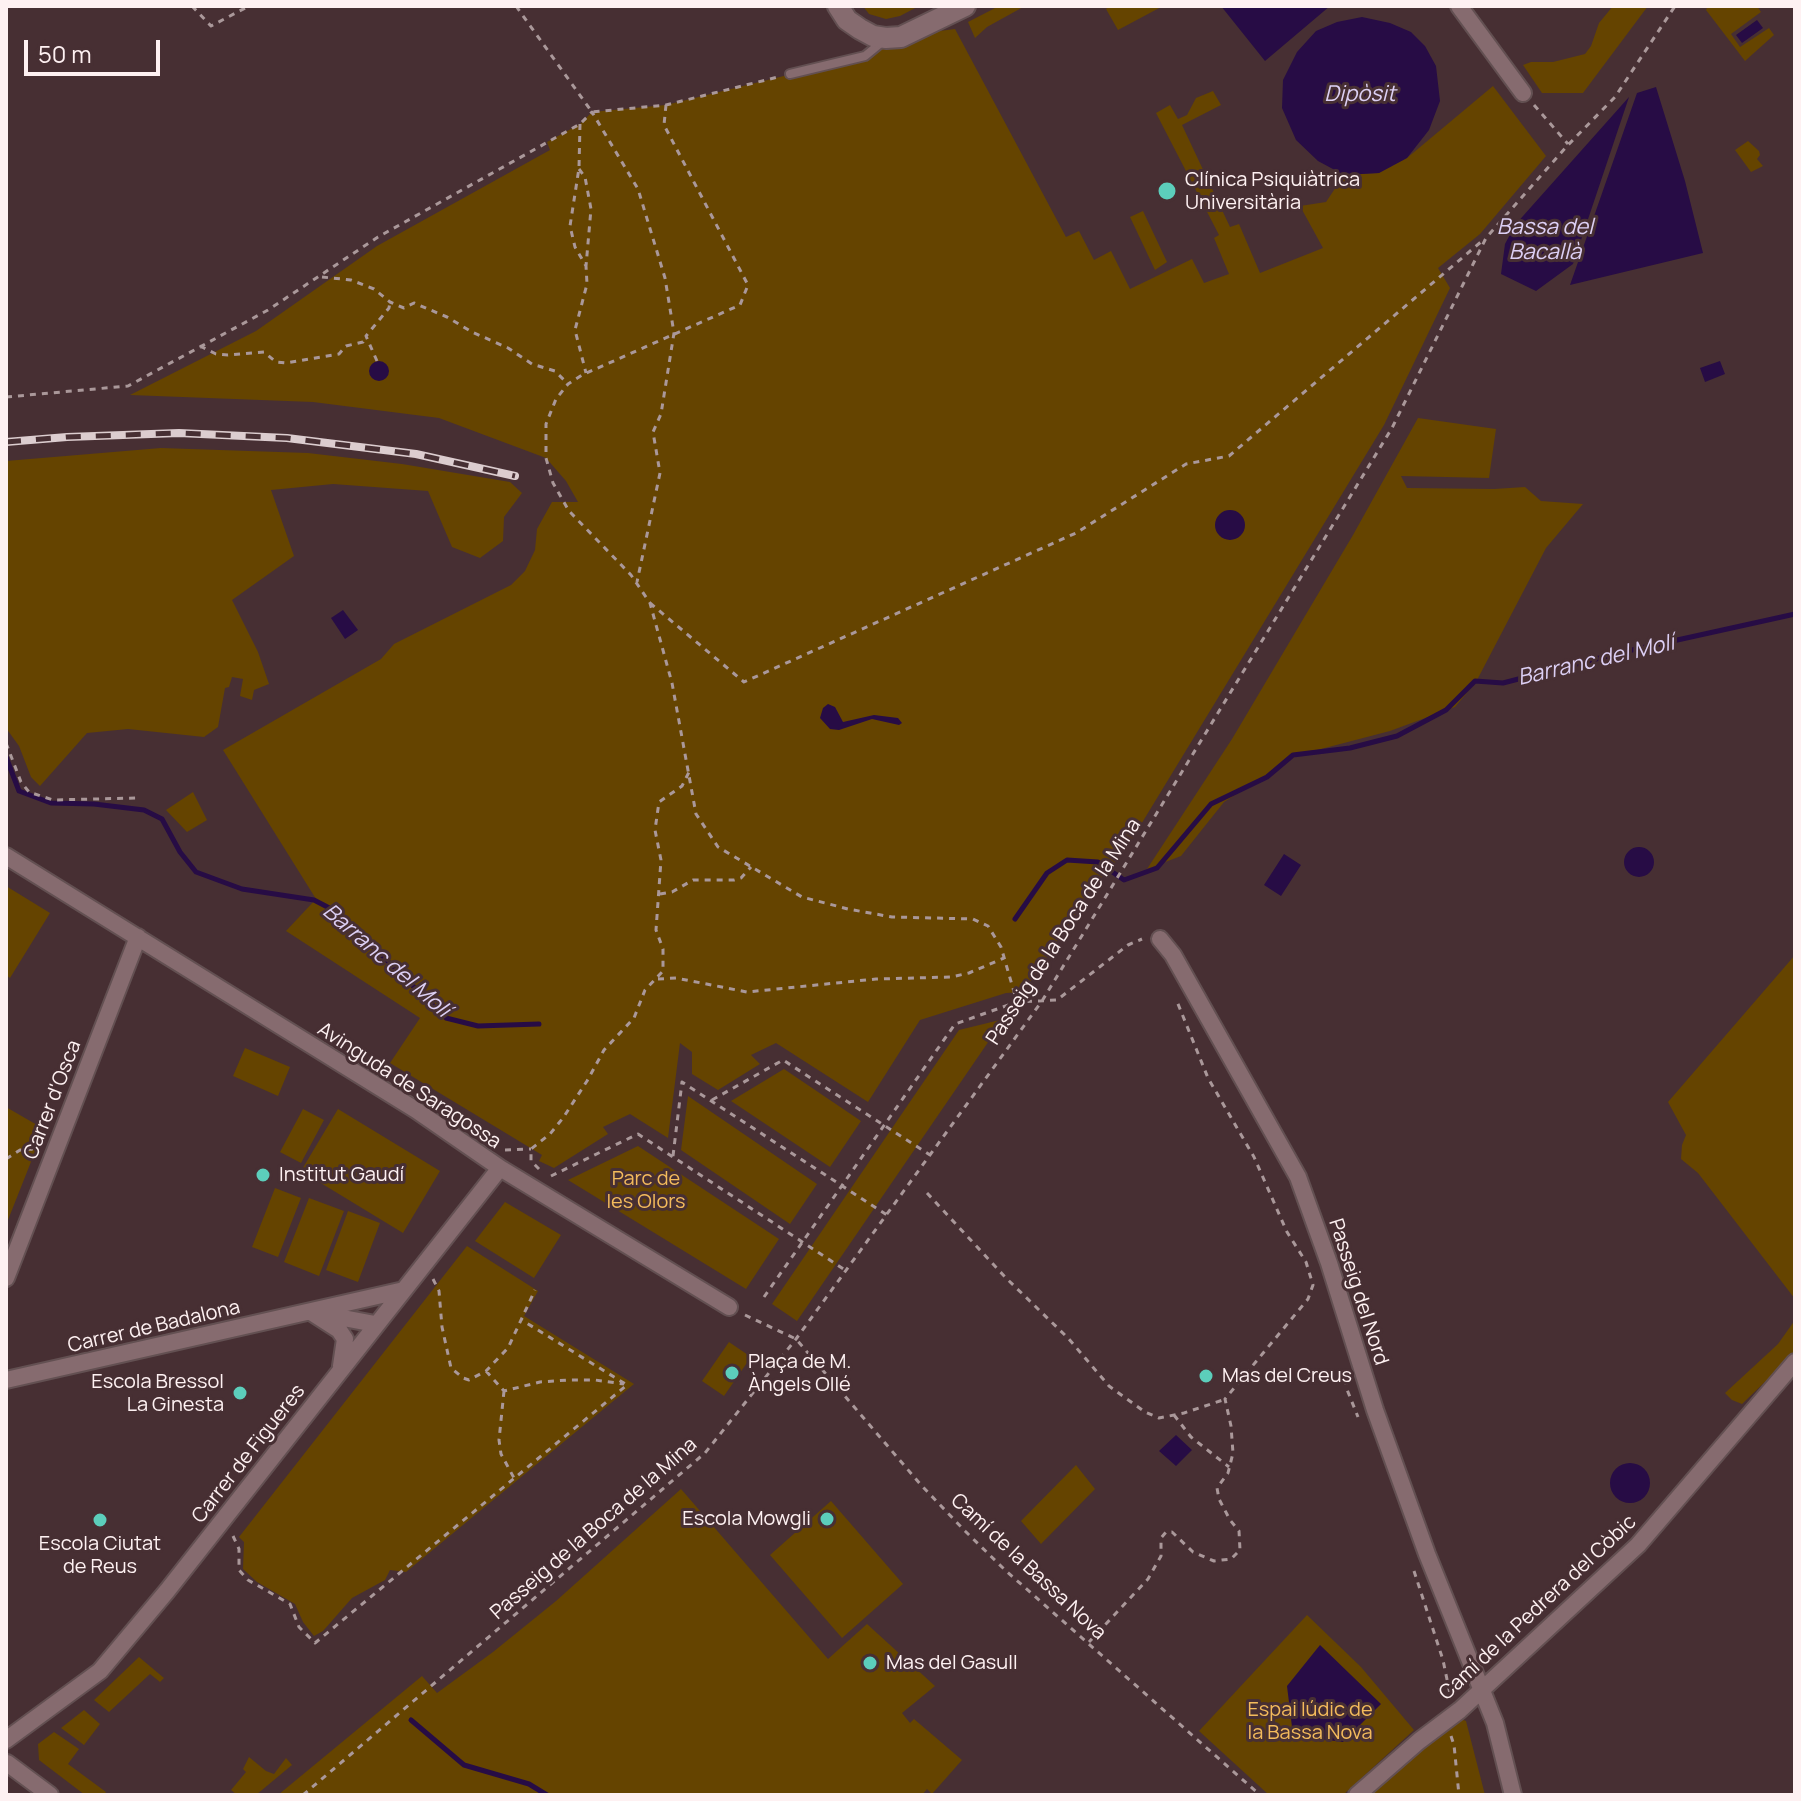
<!DOCTYPE html>
<html>
<head>
<meta charset="utf-8">
<style>
  body { margin:0 }
  #map { position:relative; width:1801px; height:1801px; overflow:hidden; background:#472f33; font-family:Manrope,sans-serif }
  canvas { display:block }
  .frame { position:absolute; inset:0; border:8px solid #fef1f2; pointer-events:none }
  .scale { position:absolute; left:24px; top:40px; width:136px; height:36px; box-sizing:border-box; border:4px solid #fef1f2; border-top:0; padding-left:10px; font-size:24px; line-height:28px; white-space:nowrap; color:#fef1f2; -webkit-text-stroke:6px #472f33; paint-order:stroke }
</style>
</head>
<body>
<div id="map">
<canvas width="1801" height="1801"></canvas>
<div class="frame"></div>
<div class="scale">50 m</div>
</div>
<script>
const ctx = document.querySelector('canvas').getContext('2d');
ctx.lineJoin = 'round';
function fillPath(path, color) { ctx.fillStyle = color; ctx.fill(path, 'evenodd'); }
const poly = rows => new Path2D(rows.map(r => 'M' + r).join(''));
function stroke(path, color, width, dash) { ctx.strokeStyle = color; ctx.lineWidth = width; ctx.lineCap = dash ? 'butt' : 'round'; ctx.setLineDash(dash || []); ctx.stroke(path); }
function write(font, color, halo, rows, align = 'center') {
  ctx.font = font + ' Manrope,sans-serif'; ctx.lineWidth = 6; ctx.setLineDash([]); ctx.textBaseline = 'middle'; ctx.strokeStyle = halo; ctx.fillStyle = color; for (const [text, x, y, turn = 0] of rows) {
    ctx.save(); ctx.translate(x, y); ctx.rotate((+turn || 0) * Math.PI / 180); ctx.textAlign = isNaN(turn) ? turn : align; if (halo) ctx.strokeText(text, 0, 0); ctx.fillText(text, 0, 0); ctx.restore();
  }
}
const green = poly([
  [863,6,919,6,900,16,886,19,869,14],
  [999,6,1025,6,987,27,975,38,968,22],
  [1110,6,1163,6,1118,30,1106,9],
  [1613,6,1648,6,1583,93,1542,93,1523,65,1531,62,1553,62,1585,54,1591,46,1599,23],
  [1708,6,1757,6,1761,12,1731,34,1740,47,1769,28,1774,35,1745,61,1706,10],
  [955,29,1066,237,1079,231,1094,260,1111,251,1130,289,1192,259,1204,283,1229,274,1214,238,1219,235,1156,113,1170,105,1178,119,1187,115,1196,98,1213,91,1221,105,1182,125,1230,227,1239,224,1260,273,1323,248,1300,206,1326,202,1344,175,1379,173,1407,158,1493,86,1546,156,1480,234,1438,268,1450,288,1384,425,1123,854,1094,886,1024,992,1006,993,920,1020,868,1102,776,1043,751,1055,760,1064,718,1090,692,1074,692,1052,680,1043,668,1138,630,1114,603,1127,608,1134,554,1168,539,1161,542,1155,390,1063,420,1018,286,931,316,899,223,750,381,659,394,644,511,585,525,571,535,550,537,529,552,502,578,502,566,481,546,458,439,418,313,402,130,395,256,331,377,246,550,150,547,142,580,124,592,112,666,105,865,56,886,38],
  [1748,141,1759,151,1760,155,1757,159,1763,166,1751,172,1735,150],
  [1143,211,1167,262,1155,270,1130,217],
  [1418,418,1496,429,1489,478,1401,476,1407,488,1494,489,1525,487,1541,501,1583,504,1546,548,1476,682,1455,707,1390,731,1298,755,1224,802,1181,856,1147,869,1232,739,1353,535],
  [161,448,308,453,402,464,510,482,522,493,504,517,503,541,480,558,452,547,428,491,333,484,271,490,294,556,232,600,258,652,269,684,254,690,252,700,240,696,243,679,232,677,229,687,225,688,218,727,204,737,128,729,87,733,40,786,31,777,19,746,6,728,6,461],
  [193,792,207,820,187,832,166,810],
  [6,886,50,913,10,978,6,975],
  [1795,955,1795,1299,1698,1173,1681,1159,1682,1145,1686,1135,1668,1102],
  [1004,1019,797,1321,772,1304,959,1030],
  [245,1048,290,1067,278,1096,233,1076],
  [784,1069,861,1121,830,1167,731,1101],
  [688,1096,817,1184,790,1224,681,1150],
  [6,1107,44,1129,6,1225],
  [303,1109,324,1120,301,1163,280,1152],
  [338,1109,440,1171,403,1233,301,1171],
  [638,1146,779,1239,746,1289,568,1180],
  [275,1188,301,1198,278,1257,252,1247],
  [309,1198,344,1211,319,1276,284,1262],
  [505,1202,561,1235,534,1278,475,1241],
  [348,1211,380,1223,358,1282,326,1270],
  [467,1246,538,1291,524,1316,634,1384,406,1572,390,1570,385,1580,352,1598,323,1631,314,1636,303,1622,295,1604,257,1582,243,1569,244,1542,239,1537],
  [1795,1320,1795,1353,1742,1404,1732,1400,1725,1393,1778,1344],
  [729,1342,751,1357,724,1396,702,1381],
  [1076,1465,1095,1489,1041,1544,1021,1521],
  [681,1489,828,1659,867,1624,935,1686,902,1713,910,1723,914,1719,962,1760,932,1794,927,1789,922,1795,278,1795,422,1676,437,1693,493,1652,556,1601],
  [831,1501,903,1584,842,1638,770,1555],
  [1307,1615,1361,1667,1414,1730,1343,1795,1269,1795,1199,1731],
  [139,1657,164,1678,160,1682,150,1674,109,1712,94,1700],
  [84,1710,100,1724,84,1745,61,1728],
  [1458,1718,1466,1721,1485,1795,1366,1795],
  [54,1732,79,1749,68,1764,106,1792,104,1795,85,1795,39,1760,38,1744],
  [249,1757,266,1771,274,1774,286,1758,292,1765,256,1795,237,1795,231,1790,246,1772,243,1769]
]);
const water = poly([
  [1221,6,1330,6,1265,61],
  [1362,17,1390,23,1411,32,1425,46,1436,66,1440,101,1429,130,1407,158,1379,173,1344,175,1318,161,1296,140,1282,108,1283,80,1297,52,1316,31,1337,22],
  [1757,20,1763,28,1742,43,1736,35],
  [1656,87,1685,181,1703,253,1570,285,1637,93],
  [1629,97,1573,264,1536,291,1501,274,1505,244,1515,225],
  [1720,361,1725,374,1705,382,1700,368],
  '369 371a10 10 0 1 1 20 0a10 10 0 1 1-20 0Z',
  '1215 525a15 15 0 1 1 30 0a15 15 0 1 1-30 0Z',
  [343,610,358,630,345,639,331,618],
  [828,704,835,707,843,722,874,715,898,718,902,723,899,725,872,719,839,730,830,729,820,718,823,708],
  '1624 862a15 15 0 1 1 30 0a15 15 0 1 1-30 0Z',
  [1284,854,1301,865,1281,896,1264,885],
  [1176,1435,1192,1450,1176,1466,1159,1451],
  '1610 1483a20 20 0 1 1 40 0a20 20 0 1 1-40 0Z',
  [1320,1645,1381,1704,1343,1742,1304,1737,1292,1727,1287,1686]
]);
const stream = poly([
  [6,757,19,791,51,803,94,804,144,810,162,819,180,852,196,872,242,889,314,900,337,912,446,1018,478,1026,539,1024],
  [1015,919,1047,873,1067,860,1098,862,1124,880,1157,868,1211,804,1267,777,1293,755,1350,748,1397,736,1446,710,1475,681,1503,683,1623,652,1795,614],
  [411,1720,464,1765,529,1784,547,1795]
]);
const path = poly([
  [192,6,211,26,249,6],
  [516,6,592,112,666,105,778,77],
  [666,105,664,125,748,285,740,305,582,375,568,384,556,399,546,424,546,458,553,483,569,511,631,575,650,603,672,683,696,814,718,847,802,897,848,909,892,917,973,919,988,926,1001,947,1017,1002],
  [1534,105,1568,144],
  [580,124,579,168,570,226,575,247,586,266,587,284,575,330,586,373],
  [579,169,585,177,591,209,586,266],
  [322,277,351,280,374,289,390,302,404,308,414,303,447,317,472,332,508,348,532,364,555,371,568,384],
  [200,346,216,354,228,355,264,352,276,362,286,363,339,354,346,346,363,342,366,336],
  [377,361,366,336,389,308,390,302],
  [6,397,128,386,268,310,378,237,580,124,592,112,638,189,665,278,674,333,661,414,653,432,660,473,637,582],
  [650,603,744,682,1076,533,1186,464,1229,456,1482,241],
  [6,743,21,782,29,792,53,800,137,798],
  [660,894,672,892,693,880,734,880,741,878,751,867],
  [658,979,676,978,747,992,876,979,951,977,969,973,1004,958],
  [712,1100,783,1060,930,1155],
  [505,1150,531,1149],
  [673,1156,682,1082,887,1215],
  [6,1159,20,1150,32,1149,36,1152],
  [539,1169,531,1161,531,1149,550,1134,563,1118,587,1081,604,1050,634,1018,645,990,663,971,663,949,656,930,661,860,655,830,659,802,682,786,689,772],
  [551,1176,638,1134,845,1270],
  [927,1193,1006,1278,1068,1338,1109,1386,1145,1412,1159,1418,1184,1413,1223,1400],
  [433,1279,439,1291,442,1327,451,1368,463,1378,469,1380,486,1371,508,1348,535,1290],
  [764,1297,955,1024,1017,1002,1057,1000,1128,945,1142,939],
  [745,1315,796,1339,921,1485,965,1531,1005,1570,1260,1795],
  [486,1371,504,1391,540,1382,568,1380,595,1380,624,1384],
  [1346,1379,1346,1387,1358,1417],
  [504,1391,499,1440,501,1454,514,1478],
  [1174,1415,1191,1437,1229,1467],
  [233,1536,239,1549,239,1570,248,1580,290,1604,299,1627,315,1643,627,1385,520,1319],
  [1414,1571,1443,1660,1450,1694],
  [1089,1642,1148,1579,1161,1556,1161,1538,1166,1532,1172,1532,1193,1552,1214,1561,1231,1559,1240,1550,1239,1531,1230,1520,1219,1499,1217,1488,1228,1473,1233,1453,1231,1426,1225,1399,1308,1299,1313,1285,1306,1262,1287,1232,1254,1157,1208,1078,1176,999],
  [1451,1736,1454,1745,1459,1795],
  [303,1795,705,1453,796,1339,1042,1001,1392,428,1486,238,1568,145,1615,97,1675,6]
]);
const service = poly([
  [790,74,865,56,882,42]
]);
const minor = poly([
  [1459,6,1523,93],
  [6,856,416,1110,500,1168,729,1307],
  [1160,939,1173,955,1298,1177,1329,1263,1375,1410,1427,1554,1495,1723,1513,1795],
  [6,1278,138,937],
  [311,1312,339,1330,345,1339,341,1366],
  [322,1314,375,1324],
  [6,1380,404,1290],
  [6,1740,100,1671,167,1591,500,1168],
  [7,1763,50,1795],
  [1357,1795,1419,1741,1460,1710,1638,1545,1795,1362]
]);
const tertiary = poly([
  [838,6,847,20,860,29,873,36,886,38,901,37,965,6]
]);
const rail = poly([
  [6,442,67,437,179,433,287,438,416,454,515,476]
]);
const markers = [
  [1167,191,10,"#5ccebb"],
  [263,1175,8,"#5ccebb"],
  [732,1373,8,"#5ccebb"],
  [1206,1376,8,"#5ccebb"],
  [240,1393,8,"#5ccebb"],
  [827,1519,8,"#5ccebb"],
  [100,1520,8,"#5ccebb"],
  [870,1663,8,"#5ccebb"]
];
const poiNames = [
  ["Clínica Psiquiàtrica",1185,180],
  ["Universitària",1185,203],
  ["Institut Gaudí",279,1175],
  ["Plaça de M.",748,1362],
  ["Àngels Ollé",748,1385],
  ["Mas del Creus",1222,1376],
  ["Escola Bressol",224,1382,"right"],
  ["La Ginesta",224,1405,"right"],
  ["Escola Mowgli",811,1519,"right"],
  ["Escola Ciutat",100,1544,"center"],
  ["de Reus",100,1567,"center"],
  ["Mas del Gasull",886,1663]
];
const streetNames = [
  ["Passeig de la Boca de la Mina",1064,932,-57],
  ["Avinguda de Saragossa",409,1086,33],
  ["Carrer d'Osca",53,1100,-69],
  ["Passeig del Nord",1358,1292,72],
  ["Carrer de Badalona",154,1327,-13],
  ["Carrer de Figueres",249,1454,-52],
  ["Passeig de la Boca de la Mina",594,1529,-41],
  ["Camí de la Bassa Nova",1028,1567,43],
  ["Camí de la Pedrera del Còbic",1538,1608,-43]
];
const parkNames = [
  ["Parc de",646,1179],
  ["les Olors",646,1202],
  ["Espai lúdic de",1310,1710],
  ["la Bassa Nova",1310,1733]
];
const waterNames = [
  ["Dipòsit",1360,95],
  ["Bassa del",1545,228],
  ["Bacallà",1545,253],
  ["Barranc del Molí",1596,661,-13],
  ["Barranc del Molí",386,961,41]
];
fillPath(green, '#654400');
fillPath(water, '#270c45');
stroke(stream, '#270c45', 5);
stroke(service, '#635052', 12);
stroke(minor, '#635052', 20);
stroke(tertiary, '#635052', 24);
stroke(path, '#aa989a', 3, [6, 6]);
stroke(service, '#866b6f', 8);
stroke(minor, '#866b6f', 16);
stroke(tertiary, '#866b6f', 20);
stroke(rail, '#dccdcf', 8);
stroke(rail, '#472f33', 5, [15]);
for (const [x, y, r, color] of markers) { const dot = new Path2D(); dot.arc(x, y, r, 0, 2 * Math.PI); ctx.fillStyle = color; ctx.fill(dot); stroke(dot, '#472f33', 3); }
write('20px', '#fef1f2', '#472f33', poiNames, 'left');
write('20px', '#fef1f2', '#472f33', streetNames);
write('20px', '#f4bb5c', '#472f33', parkNames);
write('italic 22px', '#dccff4', '#472f33', waterNames);
</script>
</body>
</html>
